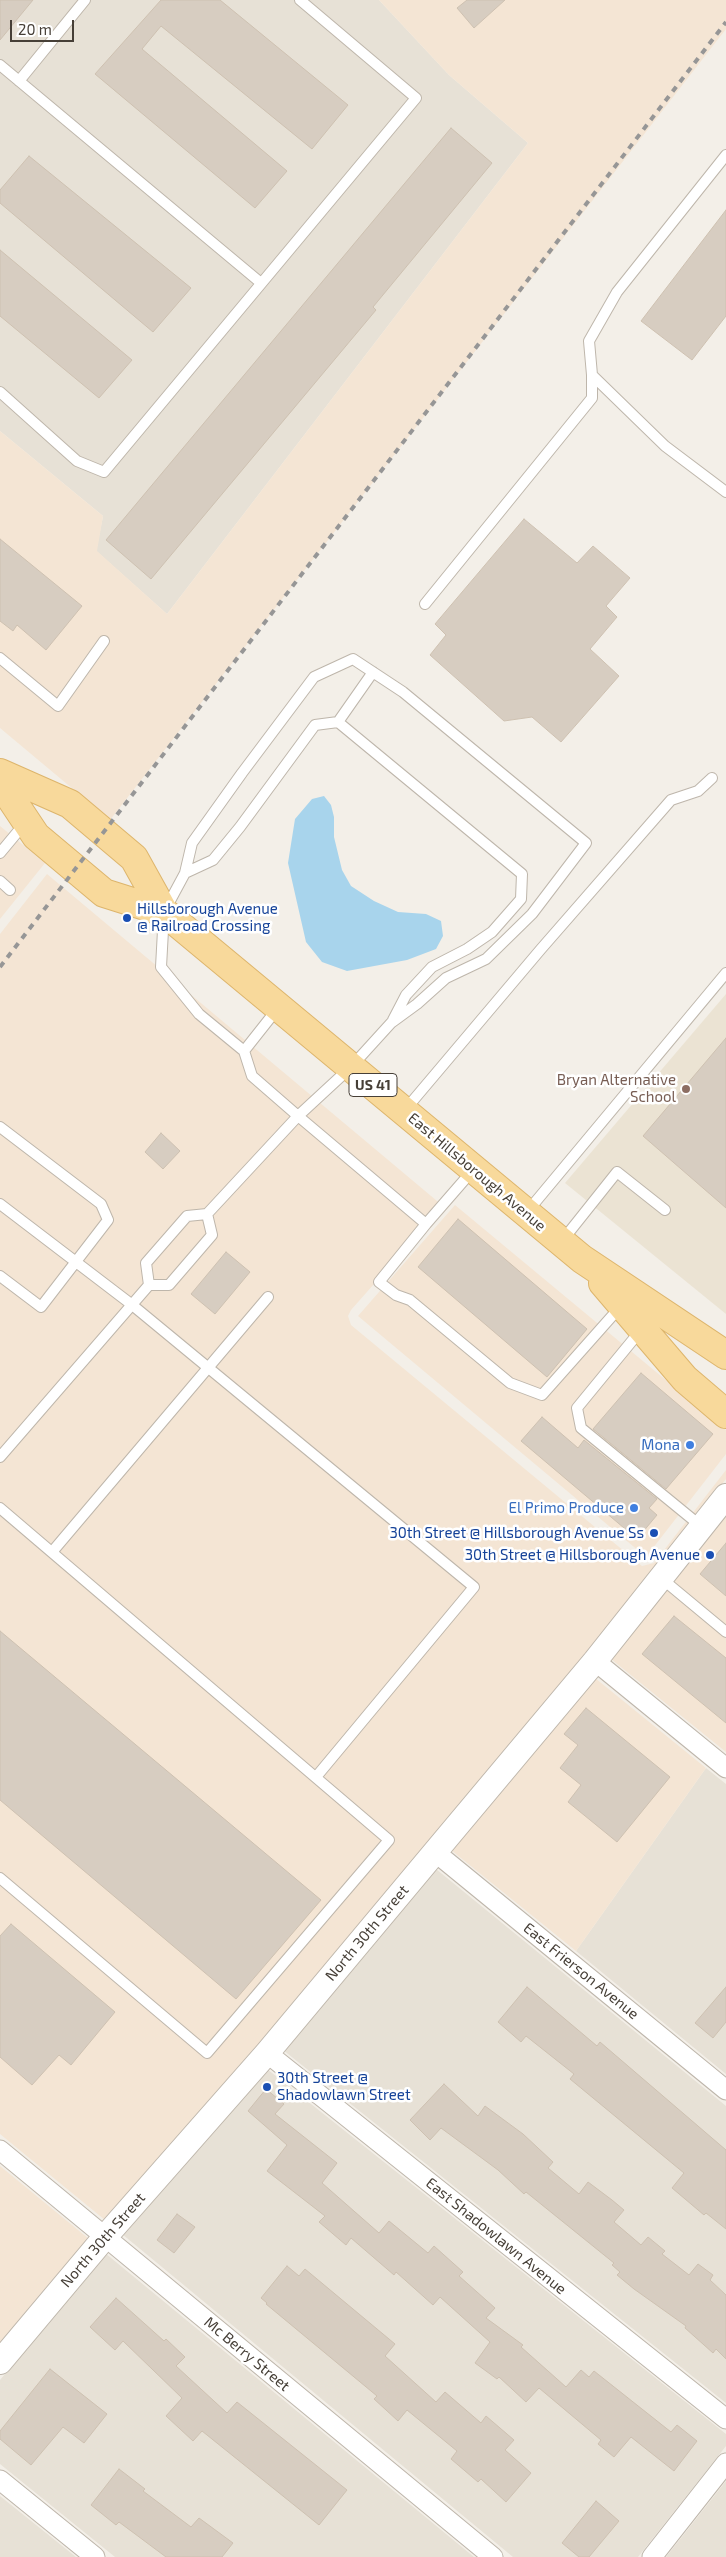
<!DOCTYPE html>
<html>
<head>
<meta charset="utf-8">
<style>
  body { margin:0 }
  #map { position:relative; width:726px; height:2557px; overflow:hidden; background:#f3efe8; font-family:"Exo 2",sans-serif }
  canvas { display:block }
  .scale { position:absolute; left:10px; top:20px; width:64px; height:22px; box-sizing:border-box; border:2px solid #463f37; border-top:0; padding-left:6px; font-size:15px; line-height:18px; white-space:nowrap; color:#463f37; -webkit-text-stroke:4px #fff; paint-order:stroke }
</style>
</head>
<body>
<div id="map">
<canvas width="726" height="2557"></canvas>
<div class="scale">20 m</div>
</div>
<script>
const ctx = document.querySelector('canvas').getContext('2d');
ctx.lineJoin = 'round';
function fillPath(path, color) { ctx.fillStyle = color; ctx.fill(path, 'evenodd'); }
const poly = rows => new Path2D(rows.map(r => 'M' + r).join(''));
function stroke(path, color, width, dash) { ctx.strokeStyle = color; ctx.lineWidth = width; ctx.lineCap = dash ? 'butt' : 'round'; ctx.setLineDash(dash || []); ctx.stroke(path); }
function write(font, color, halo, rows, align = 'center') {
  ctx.font = font + ' "Exo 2",sans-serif'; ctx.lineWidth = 5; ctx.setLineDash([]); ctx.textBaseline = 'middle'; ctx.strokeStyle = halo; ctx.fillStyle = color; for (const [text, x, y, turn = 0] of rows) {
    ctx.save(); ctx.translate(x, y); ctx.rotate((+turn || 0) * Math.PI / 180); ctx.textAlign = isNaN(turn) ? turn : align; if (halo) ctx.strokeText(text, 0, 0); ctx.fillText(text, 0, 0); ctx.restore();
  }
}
const residential = poly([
  [0,0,379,0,449,75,528,143,167,614,96,551,103,516,0,431],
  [706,1768,726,1784,726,2074,576,1951],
  [436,1869,726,2106,726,2403,283,2050],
  [267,2069,726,2434,726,2446,638,2557,513,2557,122,2234],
  [105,2253,474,2557,115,2557,0,2464,0,2380],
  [726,2481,726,2557,666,2557],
  [0,2496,76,2557,0,2557]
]);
const commercial = poly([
  [379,0,726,0,726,29,110,820,0,728,0,431,103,516,97,551,167,614,528,143,449,75],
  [0,826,45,863,0,919],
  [47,874,443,1206,351,1310,348,1316,351,1325,642,1566,654,1563,726,1470,726,1479,586,1654,258,2046,105,2220,0,2134,0,934],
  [455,1205,726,1430,726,1454,646,1557,358,1316],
  [726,1514,726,1752,611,1659],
  [595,1678,706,1768,576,1951,451,1850],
  [0,2166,89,2239,0,2345]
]);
const education = poly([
  [726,994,726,1314,565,1183]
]);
const water = poly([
  [324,796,331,805,334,817,334,837,342,870,351,886,374,901,398,912,426,914,441,921,443,936,436,949,407,960,347,971,322,962,306,942,288,863,295,819,312,799]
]);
const building = poly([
  [0,0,33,0,0,40,0,0],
  [161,0,220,0,348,105,312,149,161,26,142,49,287,171,255,208,95,74,161,0],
  [467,0,505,0,474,28,457,8,467,0],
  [451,128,492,163,373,307,376,310,151,579,106,540,451,128],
  [29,156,191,288,153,332,0,203,0,190,29,156],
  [726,210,726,316,692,360,641,321,726,210],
  [0,250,132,360,99,398,0,316,0,250],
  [524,519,577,563,593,546,630,578,606,606,617,617,590,649,619,676,561,742,532,717,504,721,430,655,446,635,435,624,524,519],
  [0,539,82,606,46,650,17,625,13,631,0,621,0,539],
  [726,1038,726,1208,643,1136,726,1038],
  [161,1133,180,1151,163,1169,145,1152,161,1133],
  [458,1219,587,1329,547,1377,418,1267,458,1219],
  [226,1252,250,1272,215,1314,191,1294,226,1252],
  [641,1373,713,1434,666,1489,593,1429,641,1373],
  [542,1417,578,1448,584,1440,657,1499,649,1508,657,1515,637,1539,521,1441,542,1417],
  [726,1543,726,1596,700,1574,726,1543],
  [674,1616,726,1658,726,1723,642,1654,674,1616],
  [0,1631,321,1900,236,1999,0,1800,0,1631],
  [586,1708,670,1777,617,1842,568,1802,581,1785,560,1768,578,1745,564,1734,586,1708],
  [11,1924,115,2012,71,2065,59,2055,32,2085,0,2057,0,1936,11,1924],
  [527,1987,597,2046,600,2042,726,2150,726,2229,706,2213,704,2215,672,2188,684,2173,570,2079,574,2074,526,2036,521,2042,498,2022,527,1987],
  [726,1987,726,2022,713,2038,695,2023,726,1987],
  [444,2084,478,2116,485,2106,523,2134,553,2162,548,2168,579,2194,588,2182,612,2200,624,2210,614,2222,641,2245,648,2237,665,2251,662,2254,689,2275,698,2264,713,2275,710,2280,726,2295,726,2359,716,2349,713,2353,685,2328,686,2326,634,2289,617,2275,620,2272,612,2265,614,2263,526,2192,524,2194,498,2170,441,2128,430,2140,410,2120,444,2084],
  [266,2089,284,2104,275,2114,337,2163,322,2183,379,2233,389,2221,428,2253,434,2246,463,2272,459,2276,495,2308,486,2318,523,2345,521,2347,566,2387,581,2370,589,2377,594,2371,671,2432,677,2425,697,2441,674,2471,631,2437,614,2457,598,2444,601,2440,539,2388,526,2402,499,2377,497,2379,475,2363,490,2342,440,2297,433,2305,396,2272,394,2275,351,2238,346,2245,319,2222,325,2216,267,2171,287,2145,248,2111,266,2089],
  [177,2214,195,2227,174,2253,157,2240,177,2214],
  [287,2266,299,2276,305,2269,395,2344,385,2356,436,2402,445,2392,481,2423,486,2416,514,2440,505,2450,531,2473,506,2502,481,2479,478,2482,451,2459,457,2451,407,2410,398,2421,374,2399,377,2396,266,2304,267,2303,261,2298,287,2266],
  [116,2298,164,2341,166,2339,185,2357,176,2366,227,2413,237,2402,347,2490,319,2525,202,2431,193,2441,166,2416,182,2398,123,2341,115,2350,90,2327,116,2298],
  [50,2369,107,2414,84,2443,63,2427,31,2465,0,2439,0,2431,50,2369],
  [119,2469,145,2489,143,2491,191,2527,199,2518,233,2543,222,2557,166,2557,119,2522,116,2525,91,2505,119,2469],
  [596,2501,619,2521,589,2557,579,2557,562,2543,596,2501]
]);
const service = poly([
  [0,65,261,283],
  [19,81,85,0],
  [726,155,617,292,589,341,592,375,665,446,726,492],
  [0,392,77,461,104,472,416,98,300,0],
  [425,604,592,398,592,375],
  [0,658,58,706,104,641],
  [338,722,373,672],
  [0,853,25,823],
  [185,873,213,860,240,827,315,725,338,722,522,874,521,899,492,932,467,949,432,967,406,995,393,1020],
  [0,881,10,890],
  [244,1051,252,1076,298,1116,351,1067,391,1023,417,1004,446,978,486,959,532,914,586,843,403,692,353,659,314,677,242,773,192,843,185,873,164,912,161,967,199,1014,244,1051,278,1008],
  [405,1110,541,949,671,800,698,791,712,778],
  [0,1127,101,1204,108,1220,41,1307,0,1276],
  [0,1204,131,1304,474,1587,316,1777],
  [527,1212,726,973],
  [426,1224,379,1282,396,1295,410,1300,510,1383,542,1395,621,1306],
  [562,1241,617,1172,665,1210],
  [149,1285,146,1263,187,1216,207,1214,298,1116,426,1224,473,1170],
  [641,1330,577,1408,581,1428,702,1527],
  [0,1457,149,1285,169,1285,212,1235,207,1214],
  [0,1508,389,1840,207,2053,0,1878],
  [52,1552,268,1297],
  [661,1578,726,1632]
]);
const minor = poly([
  [595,1661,726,1768],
  [435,1852,726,2090],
  [267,2053,726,2419],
  [0,2150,493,2557],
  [0,2480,95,2557],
  [652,2557,726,2463]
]);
const tertiary = poly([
  [0,2362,105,2237,267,2053,435,1852,595,1661,726,1496]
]);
const primary = poly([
  [0,773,70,804,134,858,164,912,582,1259,726,1355],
  [0,782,36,836,104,893,164,912],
  [603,1283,685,1379,726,1414]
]);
const rail = poly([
  [0,967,726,22]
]);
const markers = [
  [127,918,5,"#1a4fb4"],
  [686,1089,5,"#8d6e63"],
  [690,1445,5,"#3f7fe0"],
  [634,1508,5,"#3f7fe0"],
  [654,1533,5,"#1a4fb4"],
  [710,1555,5,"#1a4fb4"],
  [267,2087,5,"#1a4fb4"]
];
const shields = [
  [373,1085,48]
];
const shieldNames = [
  ["US 41",373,1085]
];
const transitNames = [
  ["Hillsborough Avenue",137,909],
  ["@ Railroad Crossing",137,926],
  ["30th Street @ Hillsborough Avenue Ss",644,1533,"right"],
  ["30th Street @ Hillsborough Avenue",700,1555,"right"],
  ["30th Street @",277,2078],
  ["Shadowlawn Street",277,2095]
];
const educationNames = [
  ["Bryan Alternative",676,1080],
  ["School",676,1097]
];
const streetNames = [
  ["East Hillsborough Avenue",477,1172,40],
  ["North 30th Street",367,1933,-50],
  ["East Frierson Avenue",581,1971,39],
  ["East Shadowlawn Avenue",496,2236,39],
  ["North 30th Street",103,2240,-49],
  ["Mc Berry Street",247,2354,40]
];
const shopNames = [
  ["Mona",680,1445],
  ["El Primo Produce",624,1508]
];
fillPath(residential, '#e7e1d6');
fillPath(commercial, '#f4e5d4');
fillPath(education, '#ebe3d3');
fillPath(water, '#a8d4ec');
fillPath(building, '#d7cdc1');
stroke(building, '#cec1b1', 1);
stroke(service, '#beb6ab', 12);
stroke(minor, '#beb6ab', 21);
stroke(tertiary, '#beb6ab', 26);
stroke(primary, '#ddb56c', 30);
stroke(service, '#fff', 10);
stroke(minor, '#fff', 19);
stroke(tertiary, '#fff', 24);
stroke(primary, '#f8d99b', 28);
stroke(rail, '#969696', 4, [6, 6]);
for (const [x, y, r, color] of markers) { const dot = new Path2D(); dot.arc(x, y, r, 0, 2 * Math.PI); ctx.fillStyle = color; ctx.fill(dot); stroke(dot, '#fff', 2); }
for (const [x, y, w] of shields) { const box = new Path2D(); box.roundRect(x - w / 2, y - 11.5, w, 23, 4); ctx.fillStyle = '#fff'; ctx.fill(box); stroke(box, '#463f37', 1); }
write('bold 14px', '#463f37', null, shieldNames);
write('15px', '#164399', '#fff', transitNames, 'left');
write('15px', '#785e54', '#fff', educationNames, 'right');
write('15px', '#463f37', '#fff', streetNames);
write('15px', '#366cbe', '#fff', shopNames, 'right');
</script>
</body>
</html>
